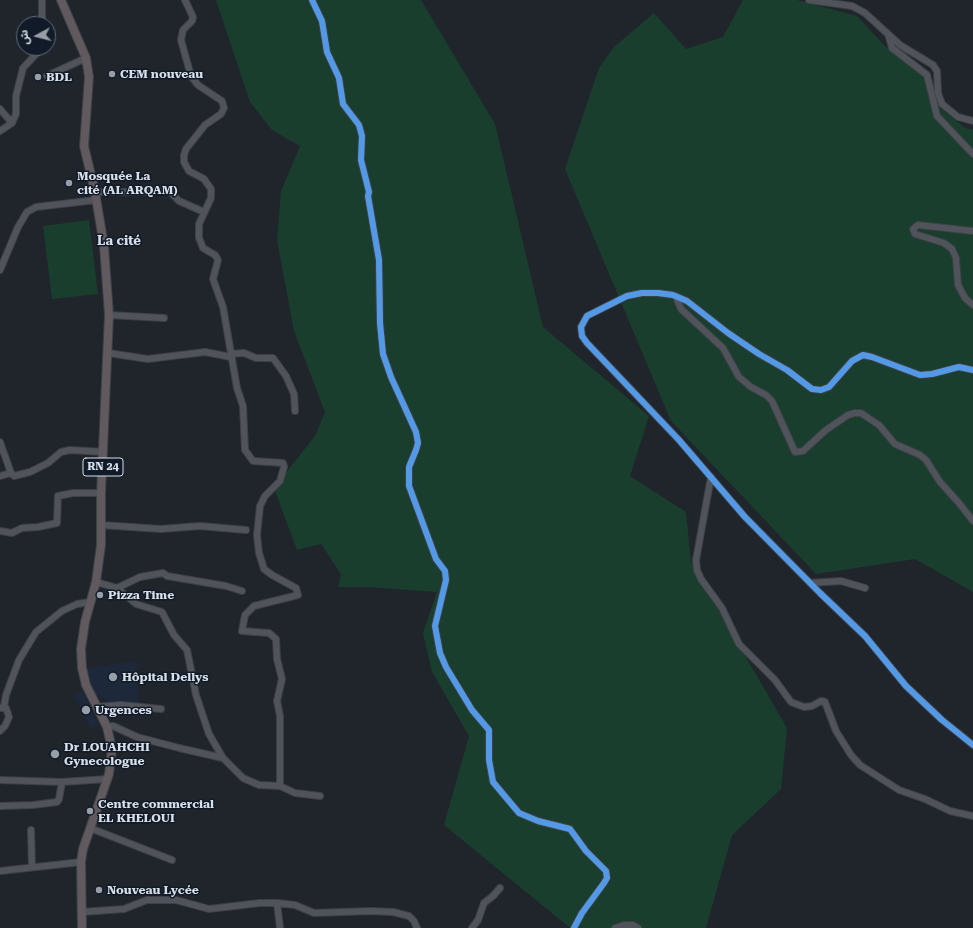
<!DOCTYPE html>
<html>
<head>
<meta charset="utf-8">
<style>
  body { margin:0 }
  #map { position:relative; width:973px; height:928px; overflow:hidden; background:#20252c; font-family:"Roboto Serif","Noto Sans Arabic",serif }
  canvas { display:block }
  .north { position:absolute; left:16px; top:16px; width:40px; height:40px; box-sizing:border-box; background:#111a28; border:1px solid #616975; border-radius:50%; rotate:263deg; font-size:11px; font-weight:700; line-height:16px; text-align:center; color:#d8dfe9 }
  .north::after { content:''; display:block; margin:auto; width:14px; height:18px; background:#989ea7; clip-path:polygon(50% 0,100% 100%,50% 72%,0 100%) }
</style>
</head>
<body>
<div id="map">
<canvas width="973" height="928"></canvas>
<div class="north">ش</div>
</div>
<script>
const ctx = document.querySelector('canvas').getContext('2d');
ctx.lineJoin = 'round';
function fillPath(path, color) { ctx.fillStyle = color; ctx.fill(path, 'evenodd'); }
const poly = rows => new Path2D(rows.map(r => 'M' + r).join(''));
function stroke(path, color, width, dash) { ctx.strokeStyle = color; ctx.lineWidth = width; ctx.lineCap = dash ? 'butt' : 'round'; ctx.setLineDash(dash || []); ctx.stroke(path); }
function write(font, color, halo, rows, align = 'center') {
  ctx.font = font + ' "Roboto Serif",serif'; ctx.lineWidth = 3; ctx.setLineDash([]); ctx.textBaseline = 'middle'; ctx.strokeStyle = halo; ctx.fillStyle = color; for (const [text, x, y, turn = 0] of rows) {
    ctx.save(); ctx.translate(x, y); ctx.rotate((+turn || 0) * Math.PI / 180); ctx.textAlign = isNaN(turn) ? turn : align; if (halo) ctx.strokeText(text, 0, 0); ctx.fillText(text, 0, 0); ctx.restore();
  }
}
const built = poly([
  [136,661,139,704,115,706,97,695,91,685,86,668],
  [82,691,99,725,90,729,74,695]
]);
const green = poly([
  [216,0,421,0,495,124,543,327,649,416,630,476,686,512,691,562,787,728,781,789,732,835,706,928,570,928,444,825,469,736,432,672,423,633,437,592,368,587,338,587,341,574,321,544,297,550,274,488,315,436,325,412,294,331,277,240,281,191,300,146,272,130,250,102],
  [743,0,797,0,857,16,885,46,932,79,935,104,964,127,973,130,973,592,915,559,816,574,671,421,565,169,599,68,614,47,654,13,686,49,723,37],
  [89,220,98,294,52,299,43,226]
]);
const minor = poly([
  [42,0,42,24],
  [185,0,193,17,192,21,183,30,181,40,191,76,198,85,222,101,224,108,221,114,205,125,186,149,184,155,184,162,189,171,204,179,211,189,211,198,199,224,199,238,203,248,215,255,218,260,213,279,223,307,237,388,243,406,245,450,253,461,283,463,284,467,280,481,265,496,260,506,257,535,259,553,264,569,272,575,296,588,298,595,254,606,245,615,242,631,269,633,276,639,277,659,282,679,277,701,280,716,280,786],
  [312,0,322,21,327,52,339,78,343,104,359,125,362,136,361,160,369,192,368,196,379,260,380,323,383,354,391,377,416,432,418,443,416,450,409,467,409,486,436,559,445,571,446,580,435,626,440,653,446,667,472,710,489,730,489,760,493,782,519,813,538,821,570,829,586,851,606,871,607,878,604,883,582,913,574,928],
  [809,0,852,6,865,13,900,45,933,65,937,71,938,93,942,104,958,117,973,121],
  [889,37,892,48,927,75,937,116,973,154],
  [47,76,86,58],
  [0,109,12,123],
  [0,131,12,123,16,114,16,96,23,68,37,53,39,48],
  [95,192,139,192,165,190,170,192,179,201,204,212],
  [973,231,918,225,913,229,915,234,944,243,952,249,956,258,958,285,965,298,973,305],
  [0,270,18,227,27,212,36,207,96,200],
  [676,297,681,309,723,348,739,377,751,387,766,395,772,401,795,452,803,451,826,430,848,415,855,413,861,413,879,425,895,444,920,455,926,460,940,482,959,503,973,521],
  [109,315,164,318],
  [108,353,148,359,205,352,231,357],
  [231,354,244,353,256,358,273,358,286,376,294,394,295,411],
  [973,370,959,367,932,374,920,375,872,357,863,355,852,361,829,387,821,390,812,389,787,370,759,354,728,333,687,301,673,295,658,293,642,293,627,296,587,316,581,327,582,336,587,343,679,440,745,517,820,593,865,636,906,686,942,720,973,745],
  [0,442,11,473],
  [0,476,11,473,14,476,30,472,48,463,61,452,70,450,104,452],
  [711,477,696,560,697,570,701,579,722,608,739,644,775,680,791,702,804,707,812,706,821,701,825,702,836,731,851,755,860,765,899,790,925,799,950,811,973,816],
  [101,525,161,529,200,526,246,530],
  [0,531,12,533,22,528,38,527,57,523,58,496,73,493,101,493],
  [96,582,117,588,140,577,163,573,167,576,226,586,242,591],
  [810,583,841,581,865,588],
  [117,588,136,604,162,612,174,635,187,650,196,695,209,734,223,758],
  [4,707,6,695,19,660,36,632,62,611,77,604,90,602],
  [97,707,121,705,161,709],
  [0,708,6,708,9,717,5,726,0,731],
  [107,727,113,726,137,737,179,748,223,758,243,778,259,785,280,786,295,793,320,796],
  [0,780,62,782,107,779],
  [0,806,33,805,57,802,59,799,62,782],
  [90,828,172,860],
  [31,830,32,867],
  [0,871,81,862],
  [277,903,280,928],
  [82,912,124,909,147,900,176,900,209,909,260,903,277,903,295,905,314,913,371,911,393,912,409,916,414,921,417,928],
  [472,928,478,920,484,903,493,896,500,888],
  [615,928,624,925,633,925,638,928]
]);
const major = poly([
  [61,0,86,58,89,77,84,146,95,192,104,246,109,315,101,493,101,545,96,582,85,622,81,649,82,668,86,685,107,727,112,749,109,774,83,849,81,862,82,928]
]);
const cycleway = poly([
  [312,0,322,21,327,52,339,78,343,104,359,125,362,136,361,160,369,192,368,196,379,260,380,323,383,354,391,377,416,432,418,443,416,450,409,467,409,486,436,559,445,571,446,580,435,626,440,653,446,667,472,710,489,730,489,760,493,782,519,813,538,821,570,829,586,851,606,871,607,878,604,883,582,913,574,928],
  [973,370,959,367,932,374,920,375,872,357,863,355,852,361,829,387,821,390,812,389,787,370,759,354,728,333,687,301,673,295,658,293,642,293,627,296,587,316,581,327,582,336,587,343,679,440,745,517,820,593,865,636,906,686,942,720,973,745]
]);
const markers = [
  [112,74,4,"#989ea7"],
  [38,77,4,"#989ea7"],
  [69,183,4,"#989ea7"],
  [100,595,4,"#989ea7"],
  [113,677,5,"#989ea7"],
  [86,710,5,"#989ea7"],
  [55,754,5,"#989ea7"],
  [90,811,4,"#989ea7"],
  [99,890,4,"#989ea7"]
];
const shields = [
  [103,467,40]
];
const shieldNames = [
  ["RN 24",103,467]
];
const poiNames = [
  ["CEM nouveau",120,74],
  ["BDL",46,77],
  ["Mosquée La",77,176],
  ["cité (AL ARQAM)",77,190],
  ["Pizza Time",108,595],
  ["Hôpital Dellys",122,677],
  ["Urgences",95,710],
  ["Dr LOUAHCHI",64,747],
  ["Gynecologue",64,761],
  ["Centre commercial",98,804],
  ["EL KHELOUI",98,818],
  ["Nouveau Lycée",107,890]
];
const neighbourhoodNames = [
  ["La cité",119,241]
];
fillPath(built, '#1d283b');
fillPath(green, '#193e2d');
stroke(minor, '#3c4147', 8);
stroke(major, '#3c4147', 10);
stroke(minor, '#50545a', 6);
stroke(major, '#60595d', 8);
stroke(cycleway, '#5399e6', 6);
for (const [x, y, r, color] of markers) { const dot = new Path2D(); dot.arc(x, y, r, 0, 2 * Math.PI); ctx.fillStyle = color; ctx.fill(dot); stroke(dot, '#111a28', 1.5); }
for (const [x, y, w] of shields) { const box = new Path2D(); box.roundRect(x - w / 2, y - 9, w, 18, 3); ctx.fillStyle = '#111a28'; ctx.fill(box); stroke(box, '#d8dfe9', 1); }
write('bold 11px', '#d8dfe9', null, shieldNames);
write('bold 12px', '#d8dfe9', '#111a28', poiNames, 'left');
write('bold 13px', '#d8dfe9', '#111a28', neighbourhoodNames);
</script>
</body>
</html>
